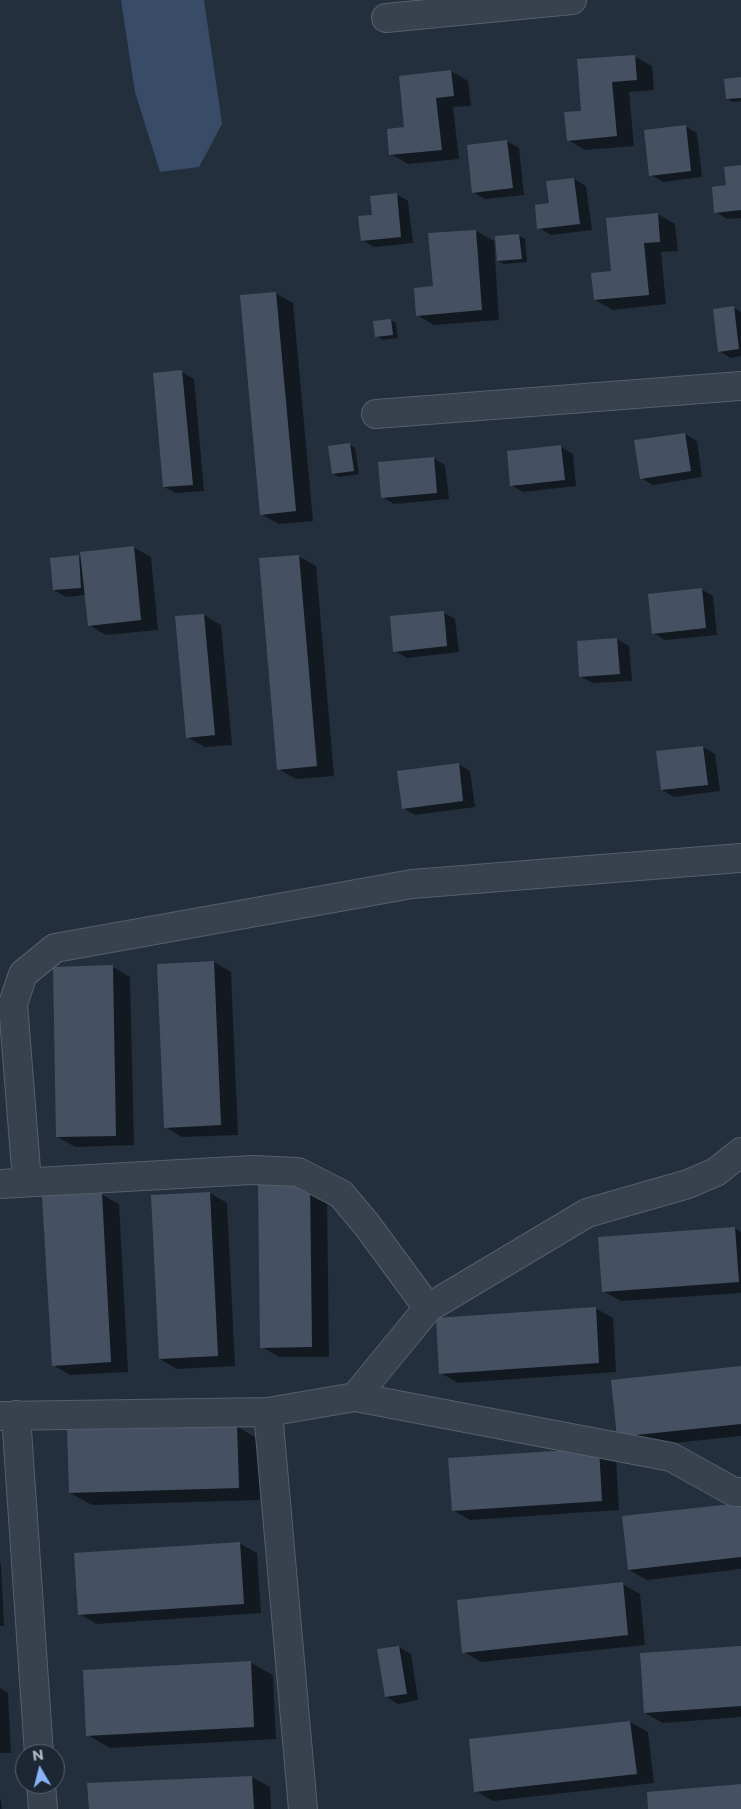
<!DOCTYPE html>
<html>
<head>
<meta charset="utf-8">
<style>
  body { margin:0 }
  #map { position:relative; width:741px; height:1809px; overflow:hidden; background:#242f3e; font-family:Montserrat,sans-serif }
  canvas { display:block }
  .north { position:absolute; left:15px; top:1744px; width:50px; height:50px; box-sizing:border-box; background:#1d2633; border:1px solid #59626f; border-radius:50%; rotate:352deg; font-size:14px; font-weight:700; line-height:20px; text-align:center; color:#b4bcc9 }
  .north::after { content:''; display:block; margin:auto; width:18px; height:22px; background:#8ab4f8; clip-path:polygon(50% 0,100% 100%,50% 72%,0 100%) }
</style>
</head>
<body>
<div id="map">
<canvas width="741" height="1809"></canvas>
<div class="north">N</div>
</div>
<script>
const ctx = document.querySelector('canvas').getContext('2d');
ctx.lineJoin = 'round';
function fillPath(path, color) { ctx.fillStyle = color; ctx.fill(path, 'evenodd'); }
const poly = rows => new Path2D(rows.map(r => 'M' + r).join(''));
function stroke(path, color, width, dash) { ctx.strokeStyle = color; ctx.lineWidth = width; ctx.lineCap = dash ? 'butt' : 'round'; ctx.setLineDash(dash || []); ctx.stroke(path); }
const water = poly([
  [121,0,204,0,222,124,199,167,160,172,135,92]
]);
const shadow = poly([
  [634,56,652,66,654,90,629,92,634,146,585,150,568,140,583,112],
  [451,71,468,81,471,106,453,107,459,159,408,164,391,154,405,128],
  [741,79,741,101,733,102,727,99],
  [685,126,697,133,702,177,663,182,651,175],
  [507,141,519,148,524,195,485,199,473,192],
  [741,167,741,218,727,219,716,212,727,186],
  [574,179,586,186,592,230,551,235,539,228,551,204],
  [396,194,408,201,413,243,374,247,362,240,373,216],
  [658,214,675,224,678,251,661,252,666,304,613,310,595,300,613,272],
  [476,231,494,241,499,320,434,325,417,315,434,287,430,234],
  [519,236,525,239,527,262,504,264,498,261],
  [275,293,293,303,313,521,279,524,261,514],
  [734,308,741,312,741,356,731,358,719,351],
  [391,320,396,323,398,338,382,340,377,336],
  [182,372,194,379,204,491,176,493,164,487],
  [685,434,697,441,702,477,653,485,641,478,636,441],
  [349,444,355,448,359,474,339,477,333,474],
  [561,447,573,454,576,486,523,492,511,485],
  [433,458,445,465,449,499,394,504,382,497],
  [133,547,151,557,158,630,106,635,89,625,86,595,66,597,54,590,78,556,82,558],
  [298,556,316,566,334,776,296,779,278,769],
  [701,589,713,596,717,635,665,640,653,633],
  [443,612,455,619,459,652,407,658,395,651],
  [204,615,221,625,232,745,205,747,187,737],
  [617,639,629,646,632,681,593,683,581,677],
  [703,747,715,754,720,791,674,797,662,790],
  [458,764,470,771,475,807,415,815,403,808],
  [214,962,231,972,238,1135,182,1137,165,1127],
  [113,967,130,977,134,1145,75,1147,58,1137],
  [310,1185,327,1195,329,1357,279,1357,262,1347],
  [210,1193,227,1203,235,1366,177,1369,160,1359],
  [101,1194,119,1204,128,1372,70,1375,53,1365],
  [735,1228,741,1232,741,1293,621,1301,603,1291],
  [595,1308,613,1318,616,1372,458,1383,441,1373],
  [741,1367,741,1436,635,1447,618,1437],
  [236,1426,258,1439,260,1500,92,1505,70,1493],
  [599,1449,616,1459,619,1510,470,1520,453,1510],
  [741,1504,741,1569,647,1580,629,1570],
  [239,1543,257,1553,261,1613,97,1624,79,1614],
  [0,1563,1,1564,4,1626,0,1626],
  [622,1584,640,1594,645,1645,481,1662,464,1652],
  [399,1647,411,1654,418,1700,398,1704,386,1697],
  [741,1647,741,1717,663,1723,645,1713],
  [251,1663,273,1675,276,1739,110,1748,88,1735],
  [0,1688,8,1693,11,1753,0,1753],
  [630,1722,648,1732,654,1783,493,1801,476,1791,470,1740],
  [252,1777,270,1787,271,1809,90,1809,89,1784],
  [0,1799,1,1800,2,1809,0,1809]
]);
const building = poly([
  [635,55,637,80,612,82,617,136,567,141,564,112,581,111,577,59],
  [451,70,454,96,436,98,442,150,389,155,387,129,404,127,399,76],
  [741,77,741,98,726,99,724,79],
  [686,125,691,171,649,176,644,130],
  [507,140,513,188,472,193,467,145],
  [741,165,741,210,714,213,712,187,726,185,724,167],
  [574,178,580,224,537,229,535,205,549,203,546,181],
  [397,193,401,237,361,241,358,216,372,215,370,196],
  [658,213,660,242,644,243,649,295,594,300,591,273,611,271,606,218],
  [476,230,482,310,416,316,414,288,433,286,428,233],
  [519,234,522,259,497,261,495,236],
  [276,292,296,511,260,515,240,295],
  [734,306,739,349,718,352,713,309],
  [391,319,393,335,375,337,373,321],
  [182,370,193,485,163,487,153,373],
  [685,433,691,471,640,479,634,440],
  [350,443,354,471,332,474,328,446],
  [561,445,565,480,510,486,507,451],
  [434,457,437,493,381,498,378,462],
  [134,546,141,620,88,626,80,552],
  [79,555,81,588,53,590,50,558],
  [299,555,317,766,277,770,259,558],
  [702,588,706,628,652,634,648,594],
  [444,611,447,646,393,652,390,616],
  [204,614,215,735,186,738,175,616],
  [617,638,620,674,579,677,577,641],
  [703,746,708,785,661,790,656,751],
  [459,763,463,801,402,809,397,771],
  [214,961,221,1125,164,1128,157,964],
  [113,965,116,1136,56,1137,53,967],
  [310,1183,312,1347,260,1348,258,1184],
  [210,1192,218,1356,159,1359,151,1195],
  [102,1193,111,1362,52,1366,42,1196],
  [735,1227,739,1282,602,1292,598,1237],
  [596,1307,599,1363,439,1374,436,1318],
  [741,1366,741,1424,617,1437,611,1380],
  [237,1424,239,1488,69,1493,67,1430],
  [599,1448,602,1501,452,1511,448,1458],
  [741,1503,741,1557,628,1570,622,1516],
  [240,1542,244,1604,78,1615,74,1553],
  [623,1582,628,1635,462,1653,457,1600],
  [399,1646,407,1694,385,1697,377,1649],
  [741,1646,741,1706,644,1713,640,1653],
  [251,1661,254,1727,86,1736,83,1670],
  [630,1721,637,1774,474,1792,469,1739],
  [252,1776,254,1809,89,1809,87,1783],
  [741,1784,741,1809,648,1809,647,1792]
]);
const minor = poly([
  [386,18,572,0],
  [376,414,741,386],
  [27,1182,13,1004,23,974,55,948,412,884,741,858],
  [0,1184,252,1170,298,1172,341,1194,367,1225,428,1308],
  [355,1397,671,1457,734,1492,741,1492],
  [268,1412,303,1809],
  [16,1415,39,1754],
  [0,1416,268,1412,355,1397,428,1308,587,1213,688,1184,716,1172,741,1152],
  [41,1784,43,1809]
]);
fillPath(water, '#394c67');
fillPath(shadow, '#0007');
fillPath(building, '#455162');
stroke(minor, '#565f6c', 30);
stroke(minor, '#38414e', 28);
</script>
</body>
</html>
